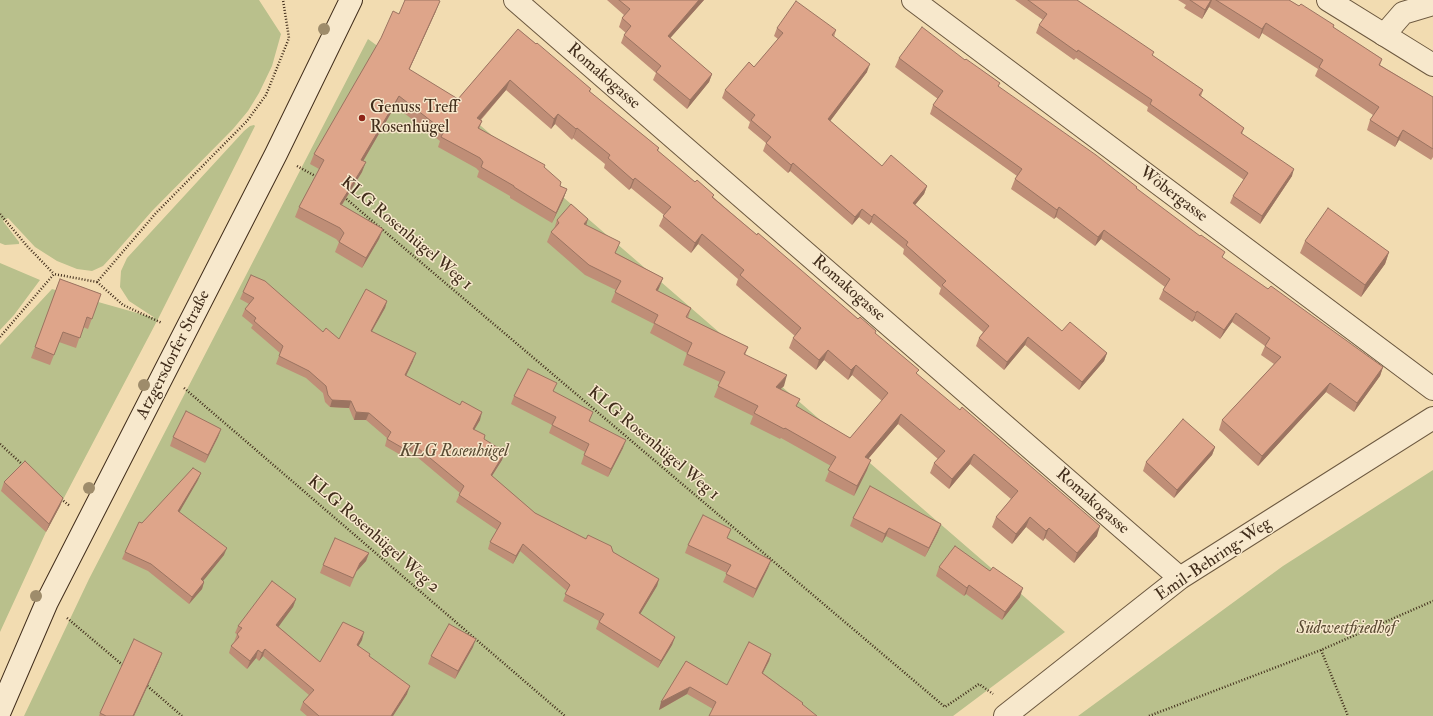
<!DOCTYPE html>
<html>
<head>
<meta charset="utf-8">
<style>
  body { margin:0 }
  canvas { display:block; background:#f2dcb1 }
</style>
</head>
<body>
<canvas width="1433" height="716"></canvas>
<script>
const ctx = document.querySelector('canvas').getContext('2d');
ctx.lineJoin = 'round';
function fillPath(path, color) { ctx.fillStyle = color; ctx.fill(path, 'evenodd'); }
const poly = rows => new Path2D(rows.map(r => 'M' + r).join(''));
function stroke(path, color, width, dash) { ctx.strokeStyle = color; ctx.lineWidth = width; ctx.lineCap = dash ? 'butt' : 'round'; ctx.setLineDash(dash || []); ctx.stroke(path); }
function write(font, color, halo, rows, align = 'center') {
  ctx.font = font + ' "IM FELL Double Pica",serif'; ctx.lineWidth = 3; ctx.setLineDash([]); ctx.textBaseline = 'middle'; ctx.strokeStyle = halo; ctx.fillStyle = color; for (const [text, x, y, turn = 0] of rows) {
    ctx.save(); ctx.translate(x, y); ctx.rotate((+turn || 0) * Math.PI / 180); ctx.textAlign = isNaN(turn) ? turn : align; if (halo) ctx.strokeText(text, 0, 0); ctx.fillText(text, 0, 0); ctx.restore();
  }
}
const green = poly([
  [0,0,259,0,281,34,272,66,259,93,248,111,233,129,152,211,116,252,103,266,92,271,77,269,57,261,35,247,8,218,3,221,19,242,19,244,5,245,0,243],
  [368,39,451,100,1065,632,953,716,24,716,89,579],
  [254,125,255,126,158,319,46,532,0,632,0,345,52,289,155,318,129,301,120,287,121,271,127,258,244,131,250,126],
  [0,263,40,280,14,315,0,330],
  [1433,470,1433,716,1078,716,1283,566]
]);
const path = poly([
  [297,166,317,177],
  [344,197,945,707,979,684,993,694],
  [0,214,27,246,54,274],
  [97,282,123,305,162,323],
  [0,337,54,274,97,282,156,213,247,121,266,95,289,38,283,0],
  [184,388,565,716],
  [0,444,23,465],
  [61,499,70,506],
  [67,618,125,667],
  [1321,650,1348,716],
  [145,684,182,716],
  [1149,716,1321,650,1433,601]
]);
const minor = poly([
  [515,0,1180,578],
  [913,0,1433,389],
  [1384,35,1403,13,1433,4],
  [1005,716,1180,578,1433,418]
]);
const tertiary = poly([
  [1328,0,1433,65]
]);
const secondary = poly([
  [0,711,47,602,276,154,351,0]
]);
const trees = [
  [324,29],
  [144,385],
  [89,488],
  [36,596]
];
const wall = poly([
  [607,0,704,0,670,38,712,74,709,82,687,109,653,80,656,73,621,43,624,35,626,33,619,27,622,18,624,15],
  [1015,0,1077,0,1153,56,1203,90,1201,96,1244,128,1242,134,1292,176,1260,224,1230,203,1233,196,1244,180,1147,111,1148,107,1076,58,1074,60,1036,33,1039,25,1043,20],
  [1178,0,1289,0,1299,6,1334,25,1333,27,1382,59,1380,65,1433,97,1433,157,1431,160,1399,140,1395,147,1367,130,1370,120,1373,115,1315,76,1318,69,1262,33,1259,39,1209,7,1202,19,1184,8,1186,5],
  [436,11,409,70,458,99,518,29,591,89,590,92,659,148,658,151,695,182,714,195,713,197,757,235,875,333,917,374,1097,536,1074,563,1045,538,1043,541,1026,527,1012,544,992,527,996,517,1011,499,970,464,949,489,930,473,934,463,938,459,898,424,869,458,867,470,854,496,825,481,831,466,781,438,780,439,750,424,753,416,714,397,720,382,683,365,687,353,650,333,654,324,611,302,616,290,585,275,547,242,551,232,554,229,557,220,586,225,616,253,663,278,658,291,691,308,688,318,748,347,745,355,784,386,780,389,797,407,850,438,882,401,852,375,848,380,824,360,816,370,789,348,793,338,795,336,736,285,738,279,698,244,691,253,659,226,664,215,631,188,629,190,604,168,605,164,573,138,572,140,555,124,551,129,506,90,481,120,482,121,479,129,544,167,560,186,567,189,563,200,552,223,510,198,510,196,477,177,479,171,476,168,438,147,440,141,395,106,363,161,362,172,342,205,383,229,379,239,362,268,335,252,339,242,336,239,295,217,299,207,319,169,310,164,314,154,399,14],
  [777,28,836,30,834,37,867,72,830,121,882,166,927,186,924,194,915,205,1062,331,1107,353,1104,361,1079,390,1025,345,1004,370,976,346,979,338,983,332,939,294,941,288,903,254,904,249,871,222,869,225,859,217,852,225,790,171,788,173,763,151,766,143,748,128,750,122,722,98,725,90,754,67,778,39,774,36],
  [899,58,998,87,1137,187,1136,188,1223,258,1268,289,1383,367,1380,376,1354,412,1326,392,1258,466,1219,430,1222,420,1274,364,1261,355,1265,346,1232,322,1220,339,1194,320,1192,322,1159,299,1163,290,1165,287,1101,239,1095,246,1056,217,1054,219,1011,189,1015,179,1017,176,930,114,933,105,938,99,895,67],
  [1305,241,1389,252,1385,264,1361,297,1300,253],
  [60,279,101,294,88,329,83,327,76,348,59,342,50,365,31,358],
  [243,292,323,332,339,339,387,301,385,308,372,331,413,361,406,376,480,420,474,430,484,439,502,460,492,476,535,513,613,552,659,579,657,586,640,614,675,637,672,645,658,668,596,629,599,621,563,601,567,591,520,551,513,564,488,549,490,542,497,530,456,502,460,493,410,451,406,458,385,446,387,438,366,420,354,420,349,408,330,407,325,402,323,393,306,378,276,364,280,353,251,328,253,325,242,316,245,309,249,304,240,299],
  [554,392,623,448,608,477,581,464,585,452,549,433,552,425,511,404,514,396],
  [221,429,218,437,205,463,170,446,173,437],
  [1215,447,1212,455,1174,498,1143,471,1146,462],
  [198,480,179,512,224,555,203,581,204,582,202,589,189,604,148,571,122,559,125,552,142,523],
  [4,482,63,498,60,506,46,532,1,491],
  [853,518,941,524,938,532,925,557,886,536,882,543,850,526],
  [728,538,771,560,768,568,753,598,723,582,727,573,685,553,688,545],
  [369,553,366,561,356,572,350,587,320,573,323,565],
  [939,567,990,571,1020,597,1002,620,966,594,964,596,936,576],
  [296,599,293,607,278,626,320,662,362,640,358,646,407,694,393,716,307,716,300,710,303,702,309,695,263,656,259,661,256,658,247,669,229,653,231,646,234,642,237,634,235,633,238,626],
  [473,647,455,679,428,664,431,656],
  [771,654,769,661,763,673,803,703,802,704,713,709,687,694,659,710,686,661,727,685],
  [159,661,134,716,99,716,100,713]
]);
const shadedWall = poly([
  [699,0,704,0,665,44,668,36],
  [1211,0,1212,0,1209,7,1202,19,1205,10],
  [440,1,436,11,405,79,409,69],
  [1266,23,1262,33,1259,39,1262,29],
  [870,64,867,72,825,128,828,119],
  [712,74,709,82,687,109,690,100],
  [510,80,506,90,473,128,477,118],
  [399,96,395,106,358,170,361,160],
  [558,114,555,124,551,129,554,119],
  [577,128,573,138,572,140,576,129],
  [1403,130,1399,140,1395,147,1398,138],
  [366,162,362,172,336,214,340,204],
  [793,163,790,171,788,173,791,165],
  [1294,169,1292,176,1260,224,1262,216],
  [635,178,631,188,629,190,633,180],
  [927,186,924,194,910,211,913,203],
  [567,189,563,200,552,223,556,213],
  [1059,207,1056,217,1054,219,1057,210],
  [862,209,859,217,852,225,855,217],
  [874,214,871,222,869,225,872,217],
  [588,219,585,229,584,224],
  [383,229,379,239,362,268,366,258],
  [1104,230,1101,239,1095,246,1098,237],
  [702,234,698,244,691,253,695,243],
  [1389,252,1385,264,1361,297,1365,285],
  [663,278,659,288,652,300,656,290],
  [387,301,385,308,368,338,371,331],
  [1197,311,1194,320,1192,322,1196,313],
  [1236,313,1232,322,1220,339,1224,330],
  [1028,337,1025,345,1004,370,1007,362],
  [828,350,824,360,816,370,819,360],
  [416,353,413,361,403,382,405,375],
  [1107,353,1104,361,1079,390,1082,382],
  [856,365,852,375,848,380,851,370],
  [1383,367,1380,376,1354,412,1357,403],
  [787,375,784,386,772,397,776,387],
  [1330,383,1326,392,1258,466,1262,456],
  [332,400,351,401,349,408,330,407],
  [356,412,369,413,366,420,354,420],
  [482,412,480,420,470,437,473,429],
  [901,414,898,424,861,467,865,457],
  [221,429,218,437,205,463,208,455],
  [626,440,623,448,608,477,611,469],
  [413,444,410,451,406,458,408,451],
  [1215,447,1212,455,1174,498,1177,490],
  [505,452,502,460,488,482,491,475],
  [974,454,970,464,949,489,952,479],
  [871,460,867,470,854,496,857,486],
  [201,473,198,480,176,518,178,511],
  [63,498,60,506,46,532,49,524],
  [1030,517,1026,527,1012,544,1016,534],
  [941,524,938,532,925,557,929,548],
  [1100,526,1097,536,1074,563,1077,553],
  [889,528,886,536,882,543,885,534],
  [1049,528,1045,538,1043,541,1046,531],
  [523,544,520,551,513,564,516,556],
  [227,548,224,555,199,586,201,579],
  [369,553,366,561,356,572,350,587,360,563],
  [771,560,768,568,753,598,756,589],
  [659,579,657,586,636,621,639,613],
  [204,582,202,589,189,604,192,597],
  [969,585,966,594,964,596,967,588],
  [1023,588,1020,597,1002,620,1005,612],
  [296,599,293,607,274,633,276,625],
  [364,632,362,640,355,652,357,645],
  [675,637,672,645,658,668,661,661],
  [476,639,473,647,455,679,458,671],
  [265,649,263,656,259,661,262,653],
  [258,650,256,658,247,669,250,661],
  [162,653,159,661,134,716,133,716],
  [771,654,769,661,759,680,762,673],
  [410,686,407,694,393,716,391,716],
  [690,687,687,694,659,710,661,702]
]);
const building = poly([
  [405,0,438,0,440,1,409,69,458,99,518,29,536,44,537,43,591,89,589,91,659,148,657,150,695,182,697,180,714,195,712,197,757,235,758,233,858,319,860,317,876,331,875,333,919,370,916,373,960,410,962,407,1100,526,1077,553,1049,528,1046,531,1030,517,1016,534,996,517,1018,491,974,454,952,479,934,463,945,451,901,414,865,457,871,460,857,486,828,470,836,457,785,428,784,429,754,413,758,406,718,386,725,372,687,354,692,343,654,323,658,315,615,292,621,281,589,265,551,232,559,223,557,220,571,204,588,219,584,224,620,242,615,253,663,278,656,290,691,308,686,317,748,347,744,354,787,375,776,387,800,399,796,406,850,438,888,393,856,365,851,370,828,350,819,360,793,338,801,328,740,275,744,270,702,234,695,243,663,216,671,207,635,178,633,180,608,158,610,155,577,128,576,129,558,114,554,119,510,80,477,118,482,121,478,128,545,165,544,167,561,182,560,186,567,189,556,213,514,187,514,186,481,167,483,162,480,158,441,137,444,131,399,96,361,160,366,162,340,204,383,229,366,258,339,242,344,233,340,228,299,207,324,160,314,154,381,38,393,11,399,14,405,0],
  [619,0,699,0,668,36,712,74,690,100,656,72,661,66,624,35,631,26,622,18,630,9,619,0],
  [1028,0,1077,0,1154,52,1152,55,1203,90,1199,95,1244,128,1241,133,1294,169,1262,216,1233,196,1248,173,1150,104,1152,100,1078,50,1077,52,1039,25,1047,14,1028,0],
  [1190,0,1211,0,1205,10,1190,0],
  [1216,0,1289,0,1299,6,1301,4,1334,25,1333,27,1382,59,1379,65,1433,97,1433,149,1403,130,1398,138,1370,120,1379,107,1319,67,1323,60,1266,23,1262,29,1216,0],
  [796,1,836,30,832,35,870,64,828,119,882,166,891,155,927,186,913,203,1062,331,1070,322,1107,353,1082,382,1028,337,1007,362,979,338,989,326,942,285,946,281,906,245,908,242,874,214,872,217,862,209,855,217,793,163,791,165,766,143,771,137,751,120,755,115,725,90,749,62,754,67,783,33,777,28,796,1],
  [922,27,965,60,966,59,1000,83,998,86,1096,155,1137,187,1136,188,1200,236,1201,235,1225,252,1222,257,1268,289,1271,286,1383,367,1357,403,1330,383,1262,456,1222,420,1281,357,1265,346,1270,338,1236,313,1224,330,1197,311,1196,313,1163,290,1170,279,1104,230,1098,237,1059,207,1057,210,1015,179,1022,169,933,105,943,91,899,58,922,27],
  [1328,208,1389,252,1365,285,1305,241,1328,208],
  [251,275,265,281,323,332,326,328,339,339,366,289,387,301,371,331,416,353,405,375,460,405,462,401,482,412,473,429,485,435,484,439,505,452,491,475,535,513,586,539,588,535,611,546,613,552,659,579,639,613,675,637,661,661,599,622,604,614,565,594,570,585,523,544,516,556,490,542,501,523,459,495,464,486,413,444,408,451,387,439,391,432,369,413,356,412,351,401,332,400,328,395,326,386,309,371,279,356,283,346,254,321,256,318,245,309,254,298,243,292,251,275],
  [60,279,101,294,92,319,87,317,80,338,63,332,54,355,35,347,60,279],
  [528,369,557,383,553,391,593,412,589,421,626,440,611,469,584,455,589,444,552,425,556,417,514,396,528,369],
  [186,411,221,429,208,455,173,437,186,411],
  [1183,419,1215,447,1177,490,1146,462,1183,419],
  [25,461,63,498,49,524,4,482,25,461],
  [193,468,201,473,178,511,227,548,201,579,204,582,192,597,151,564,125,552,139,522,142,523,193,468],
  [870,486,941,524,929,548,889,528,885,534,853,518,870,486],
  [703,515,731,529,727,538,771,560,756,589,726,574,731,565,688,545,703,515],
  [335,538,369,553,360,563,353,578,323,565,335,538],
  [955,546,990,571,993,567,1023,588,1005,612,969,585,967,588,939,567,955,546],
  [272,581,296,599,276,625,320,662,343,622,364,632,357,645,370,654,369,656,410,686,391,716,319,716,303,702,314,690,265,649,262,653,258,650,250,661,231,646,239,637,237,634,242,628,238,626,272,581],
  [449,624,476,639,458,671,431,656,449,624],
  [134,639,162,653,133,716,106,716,100,713,134,639],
  [749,642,771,654,762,673,803,703,802,704,817,716,709,716,716,702,690,687,661,702,686,661,727,685,749,642]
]);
const markers = [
  [362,118,4,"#8f2418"]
];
const streetNames = [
  ["Romakogasse",603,77,41],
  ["Wöbergasse",1173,195,37],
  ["KLG Rosenhügel Weg 1",406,234,40],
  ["Romakogasse",848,289,41],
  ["Atzgersdorfer Straße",174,355,-63],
  ["KLG Rosenhügel Weg 1",653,444,40],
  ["Romakogasse",1092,502,41],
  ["KLG Rosenhügel Weg 2",373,535,41],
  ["Emil-Behring-Weg",1214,560,-34]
];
const poiNames = [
  ["Genuss Treff",370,108],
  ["Rosenhügel",370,128]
];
const parkNames = [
  ["KLG Rosenhügel",454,452],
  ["Südwestfriedhof",1346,629]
];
fillPath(green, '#b9c08c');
stroke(minor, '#6d5940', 24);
stroke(tertiary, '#6d5940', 24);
stroke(secondary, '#412d1b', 24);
stroke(path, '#412d1b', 2.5, [1, 2]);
stroke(minor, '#f7e8cc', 22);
stroke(tertiary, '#f7e8cc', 22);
stroke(secondary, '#f7e8cc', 22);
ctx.fillStyle = '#9e8c6b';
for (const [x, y] of trees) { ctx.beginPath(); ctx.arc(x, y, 6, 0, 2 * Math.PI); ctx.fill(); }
fillPath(wall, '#bf8e77');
fillPath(shadedWall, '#9b7461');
fillPath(building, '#dea58a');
stroke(building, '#9b7461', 1);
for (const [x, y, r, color] of markers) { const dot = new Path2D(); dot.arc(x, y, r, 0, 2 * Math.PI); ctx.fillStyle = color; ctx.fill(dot); stroke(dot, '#f7e8cc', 1.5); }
write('17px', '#412d1b', '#f7e8cc', streetNames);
write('17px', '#412d1b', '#f7e8cc', poiNames, 'left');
write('italic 17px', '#594a32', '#f7e8cc', parkNames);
</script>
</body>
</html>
